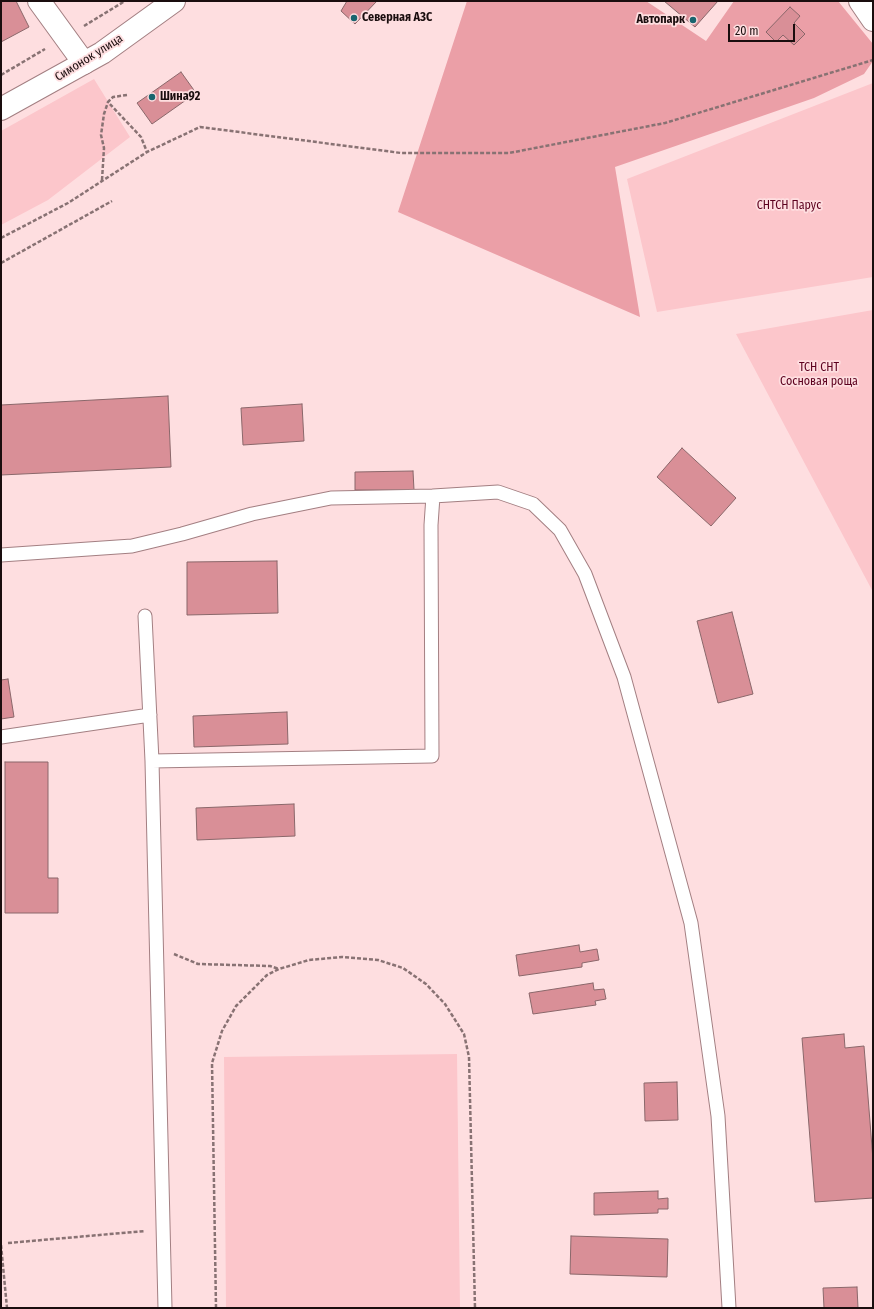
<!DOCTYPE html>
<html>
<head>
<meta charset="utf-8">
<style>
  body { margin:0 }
  #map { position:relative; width:874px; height:1309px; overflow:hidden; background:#fedee0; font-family:"Fira Sans Condensed",sans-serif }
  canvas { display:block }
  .frame { position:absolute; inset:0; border:2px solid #1a0d0e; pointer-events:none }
  .scale { position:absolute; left:728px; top:24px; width:67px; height:18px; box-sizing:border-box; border:2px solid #1a0d0e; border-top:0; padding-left:5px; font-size:12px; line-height:14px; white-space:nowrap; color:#1a0d0e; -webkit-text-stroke:3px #fedee0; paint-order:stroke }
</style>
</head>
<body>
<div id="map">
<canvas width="874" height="1309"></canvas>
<div class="frame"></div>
<div class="scale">20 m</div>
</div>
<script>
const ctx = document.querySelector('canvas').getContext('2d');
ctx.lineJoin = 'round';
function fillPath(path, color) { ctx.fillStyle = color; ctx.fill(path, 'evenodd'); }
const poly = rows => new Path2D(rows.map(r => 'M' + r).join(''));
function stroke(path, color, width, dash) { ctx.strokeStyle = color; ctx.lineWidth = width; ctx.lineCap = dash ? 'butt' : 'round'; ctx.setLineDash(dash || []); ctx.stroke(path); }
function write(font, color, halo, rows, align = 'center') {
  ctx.font = font + ' "Fira Sans Condensed",sans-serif'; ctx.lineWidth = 3.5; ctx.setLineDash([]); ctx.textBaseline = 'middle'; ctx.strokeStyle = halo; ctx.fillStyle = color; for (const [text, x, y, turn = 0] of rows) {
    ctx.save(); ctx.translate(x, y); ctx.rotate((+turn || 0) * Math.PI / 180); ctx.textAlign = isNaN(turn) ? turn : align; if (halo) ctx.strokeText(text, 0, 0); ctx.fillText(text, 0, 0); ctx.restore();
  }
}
const green = poly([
  [94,79,130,137,48,200,1,225,1,131],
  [873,83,873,277,657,312,627,179],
  [873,310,873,592,736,334],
  [457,1054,460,1308,226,1308,224,1057]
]);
const forest = poly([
  [467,1,646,1,706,41,734,1,838,1,873,44,873,61,864,74,814,98,615,167,640,317,398,212]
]);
const building = poly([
  [1,1,16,1,29,27,1,42,1,1],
  [347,1,377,1,355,24,341,11,347,1],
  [664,1,718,1,695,27,664,1],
  [790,7,800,16,794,23,805,34,794,45,783,35,776,42,766,32,790,7],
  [181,72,196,93,152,124,137,103,181,72],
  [168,396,171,467,1,475,1,405,168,396],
  [302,404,304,441,243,445,241,408,302,404],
  [682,448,736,498,711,526,657,477,682,448],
  [413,471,414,490,355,490,355,472,413,471],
  [277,561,278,613,187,615,187,562,277,561],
  [732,612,753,694,718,703,697,621,732,612],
  [8,679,14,717,1,719,1,680,8,679],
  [287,712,288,744,194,747,193,716,287,712],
  [5,762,48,762,48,878,58,878,58,913,5,913,5,762],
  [294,804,295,836,197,840,196,808,294,804],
  [579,945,580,952,597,949,599,960,582,963,582,967,519,976,516,955,579,945],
  [593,983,594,990,604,989,606,999,595,1001,596,1005,533,1014,529,993,593,983],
  [844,1034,845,1048,864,1046,873,1160,873,1198,815,1202,802,1038,844,1034],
  [677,1082,678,1120,645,1121,644,1083,677,1082],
  [658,1191,658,1199,668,1198,668,1209,658,1209,658,1213,594,1215,594,1193,658,1191],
  [571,1236,668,1239,667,1277,570,1274,571,1236],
  [857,1287,858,1308,824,1308,823,1288,857,1287]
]);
const path = poly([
  [84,26,125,1],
  [1,75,45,49],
  [127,95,113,97,108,102,141,137,147,152],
  [102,180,104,148,101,135,104,114,108,102],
  [1,238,68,203,147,152,200,127,401,153,509,153,665,123,873,60],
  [1,263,112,201],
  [174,954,198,964,270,966,279,969],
  [8,1243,145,1231],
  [1,1245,7,1308],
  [216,1308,212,1063,222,1031,236,1006,267,975,279,969,309,960,342,957,378,960,403,968,426,984,445,1004,464,1034,469,1057,475,1308]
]);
const service = poly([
  [1,555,132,546,182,534,252,514,331,498,433,496],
  [145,616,152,761,165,1308],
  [1,737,150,715],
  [152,761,432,756,431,525,433,496,498,492,533,504,560,530,585,574,624,677,691,923,718,1116,729,1308]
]);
const minor = poly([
  [39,1,84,63],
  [860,1,873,20]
]);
const tertiary = poly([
  [1,109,102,53,174,1]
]);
const markers = [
  [354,18,4,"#18646e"],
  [693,20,4,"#18646e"],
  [152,97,4,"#18646e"]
];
const poiNames = [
  ["Северная АЗС",362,18],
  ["Автопарк",685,20,"right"],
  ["Шина92",160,97]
];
const streetNames = [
  ["Симонок улица",89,58,-32]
];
const parkNames = [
  ["СНТСН Парус",789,206],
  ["ТСН СНТ",819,368],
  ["Сосновая роща",819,382]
];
fillPath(green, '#fcc6cb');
fillPath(forest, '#eb9fa7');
fillPath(building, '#d98f97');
stroke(building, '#8a676a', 1);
stroke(service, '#a37f82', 15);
stroke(minor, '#a37f82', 24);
stroke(tertiary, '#a37f82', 24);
stroke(path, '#887273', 2.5, [4, 2]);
stroke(service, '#fff', 13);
stroke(minor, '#fff', 22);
stroke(tertiary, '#fff', 22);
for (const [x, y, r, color] of markers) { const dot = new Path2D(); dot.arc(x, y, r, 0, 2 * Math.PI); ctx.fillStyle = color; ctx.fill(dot); stroke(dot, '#fedee0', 1.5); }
write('bold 12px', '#1a0d0e', '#fedee0', poiNames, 'left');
write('12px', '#1a0d0e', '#fedee0', streetNames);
write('12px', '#5c001e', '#fedee0', parkNames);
</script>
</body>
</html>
